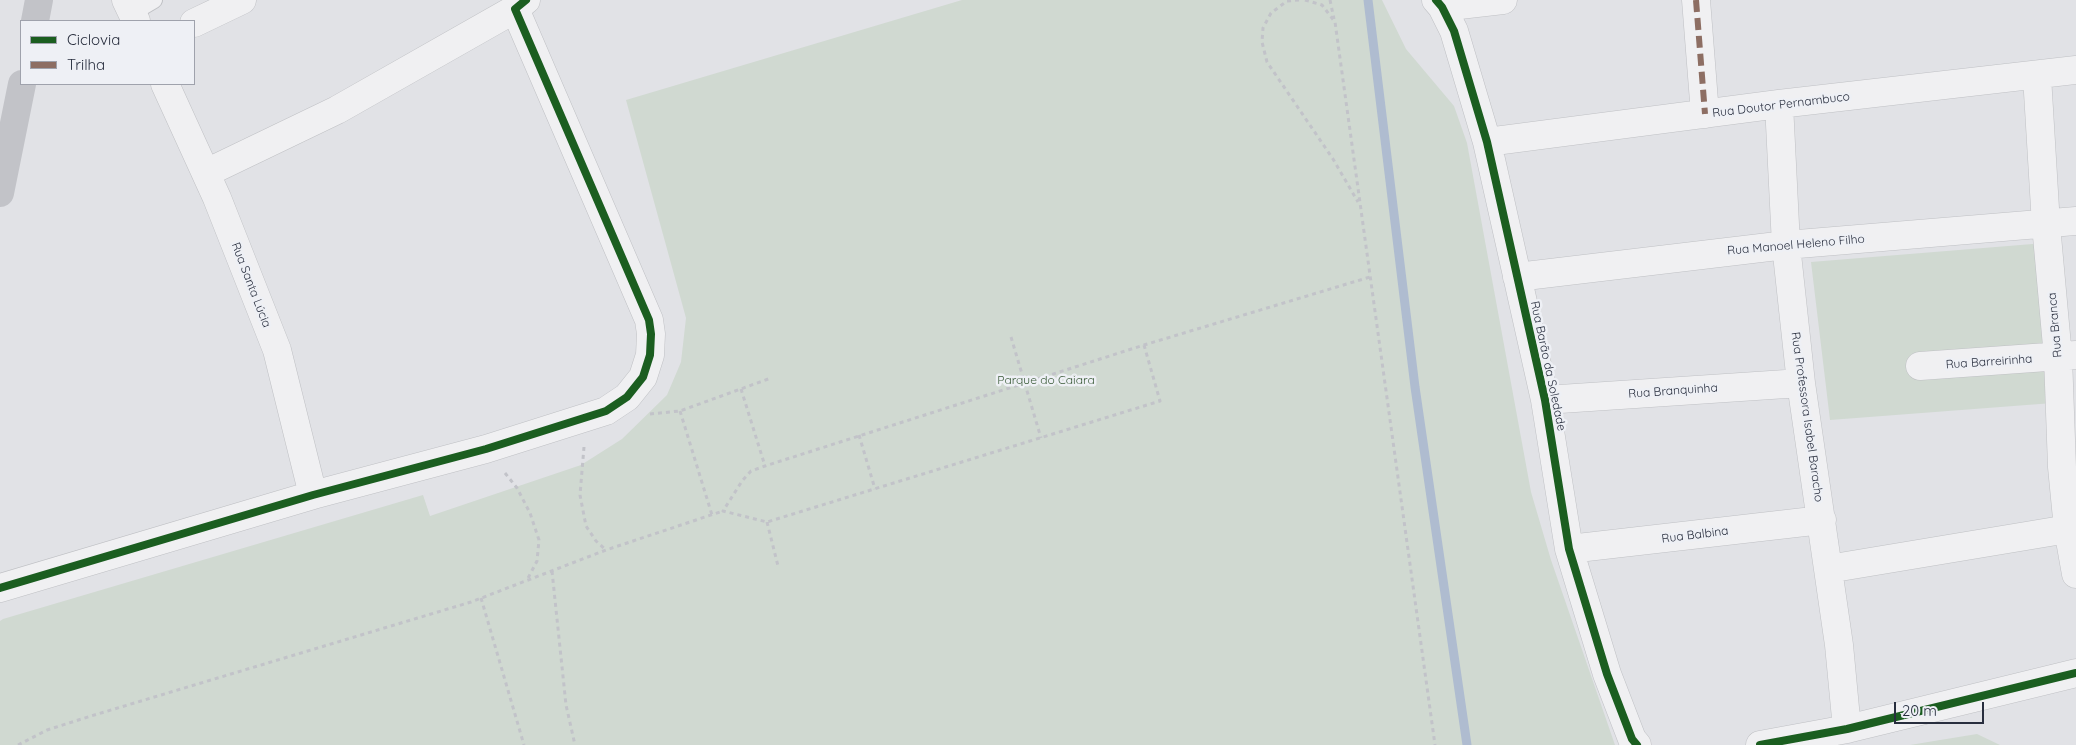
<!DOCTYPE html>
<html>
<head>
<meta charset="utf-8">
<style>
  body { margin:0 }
  #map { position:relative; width:2076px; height:745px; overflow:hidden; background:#e1e2e6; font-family:Quicksand,sans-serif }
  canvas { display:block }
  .legend { position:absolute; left:20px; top:20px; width:175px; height:65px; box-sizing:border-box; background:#eef0f5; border:1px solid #9fa2ac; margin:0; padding:6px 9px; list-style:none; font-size:15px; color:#282e3e }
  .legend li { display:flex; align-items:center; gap:10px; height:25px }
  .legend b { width:25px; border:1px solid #9fa2ac }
  .scale { position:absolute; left:1894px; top:702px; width:90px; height:22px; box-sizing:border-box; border:2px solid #282e3e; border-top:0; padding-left:6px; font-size:15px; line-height:18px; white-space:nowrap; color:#282e3e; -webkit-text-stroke:4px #eef0f5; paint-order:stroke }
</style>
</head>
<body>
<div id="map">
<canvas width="2076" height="745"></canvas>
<ul class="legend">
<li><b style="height:6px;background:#1b5e20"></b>Ciclovia</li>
<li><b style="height:6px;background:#8d6e63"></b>Trilha</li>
</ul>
<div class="scale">20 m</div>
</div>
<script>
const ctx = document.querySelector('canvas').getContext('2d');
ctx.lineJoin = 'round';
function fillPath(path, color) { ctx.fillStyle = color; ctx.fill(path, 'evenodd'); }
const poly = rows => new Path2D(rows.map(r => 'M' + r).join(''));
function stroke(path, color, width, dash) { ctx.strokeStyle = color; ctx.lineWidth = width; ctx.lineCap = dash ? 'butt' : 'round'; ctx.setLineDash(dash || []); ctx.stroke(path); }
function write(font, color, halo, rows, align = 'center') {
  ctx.font = font + ' Quicksand,sans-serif'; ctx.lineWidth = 5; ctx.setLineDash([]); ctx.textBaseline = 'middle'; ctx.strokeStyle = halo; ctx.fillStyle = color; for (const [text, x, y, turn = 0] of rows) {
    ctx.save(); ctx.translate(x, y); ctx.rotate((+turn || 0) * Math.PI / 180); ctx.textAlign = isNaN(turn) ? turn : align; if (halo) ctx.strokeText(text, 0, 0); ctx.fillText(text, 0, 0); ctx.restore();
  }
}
const green = poly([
  [962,0,1382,0,1406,49,1454,106,1467,143,1531,492,1551,560,1615,745,0,745,0,621,3,619,423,495,430,516,581,465,622,439,667,395,681,362,686,318,626,100],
  [2045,243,2053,403,1830,420,1811,262],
  [1977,734,2000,745,1910,745,1934,741]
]);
const stream = poly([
  [1368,0,1415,387,1467,745]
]);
const path = poly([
  [1299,0,1287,1,1271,13,1263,28,1262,42,1267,62,1333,159,1358,202],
  [1305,0,1322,5,1335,22,1435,745],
  [1330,0,1334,19],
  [1011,337,1041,438],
  [1144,345,1160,401,767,522,723,511,742,481,751,471,765,466,1144,345,1370,277],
  [741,389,765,466],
  [680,411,712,515],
  [650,414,680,411,771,378],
  [859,435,875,489],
  [584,447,580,495,586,526,596,541,606,550],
  [505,473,517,488,530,513,539,540,537,561,527,580],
  [767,522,778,566],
  [552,571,566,705,575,745],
  [481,598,524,745],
  [18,745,47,730,91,716,471,602,606,550,723,511]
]);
const lane = poly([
  [132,13,154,0]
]);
const street = poly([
  [126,0,136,21],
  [1436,0,1442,7,1454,31,1487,142,1545,400,1569,549,1607,674,1632,739,1637,745],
  [1696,0,1705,114],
  [1442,7,1503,0],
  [194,23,242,0],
  [2037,76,2046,225,2058,357,2062,467,2068,529,2076,574],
  [165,84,217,198,277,350,313,495],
  [1779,104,1786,245,1801,383,1839,645,1847,729],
  [1487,142,1779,104,2076,70],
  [206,173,337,110,515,9,526,0],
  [1517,277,1786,245,2076,221],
  [1920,366,2076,355],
  [1545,400,1801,383],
  [1569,549,1822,520],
  [1828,569,2068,529],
  [0,588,313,495,486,449,606,411,627,397,643,377,650,355,651,334,649,320,515,9],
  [1760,745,1847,729,2076,673]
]);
const secondary = poly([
  [35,21,39,0],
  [0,193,22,84]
]);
const quiet = poly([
  [1696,0,1705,114]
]);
const cycleway = poly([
  [1436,0,1442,7,1454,31,1487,142,1545,400,1569,549,1607,674,1632,739,1637,745],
  [0,588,313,495,486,449,606,411,627,397,643,377,650,355,651,334,649,320,515,9,526,0],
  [1760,745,1847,729,2076,673]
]);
const streetNames = [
  ["Rua Doutor Pernambuco",1781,105,-7],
  ["Rua Manoel Heleno Filho",1796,245,-5],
  ["Rua Santa Lúcia",251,285,69],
  ["Rua Branca",2055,325,-95],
  ["Rua Barreirinha",1989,362,-4],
  ["Rua Barão da Soledade",1548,366,78],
  ["Rua Branquinha",1673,391,-4],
  ["Rua Professora Isabel Baracho",1807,417,82],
  ["Rua Balbina",1695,535,-7]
];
const parkNames = [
  ["Parque do Caiara",1046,380]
];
fillPath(green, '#d0d9d1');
stroke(stream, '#afbcd0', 9);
stroke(lane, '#bfc0c4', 18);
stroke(street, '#bfc0c4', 29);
stroke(path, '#c2c3c9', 3, [4, 4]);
stroke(lane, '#f0f0f2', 16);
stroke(street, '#f0f0f2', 28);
stroke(secondary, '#c2c3c8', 28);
stroke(quiet, '#8d6e63', 6, [12, 6]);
stroke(cycleway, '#1b5e20', 8);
write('12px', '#282e3e', '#eef0f5', streetNames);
write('12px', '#385936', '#eef0f5', parkNames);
</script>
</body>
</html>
